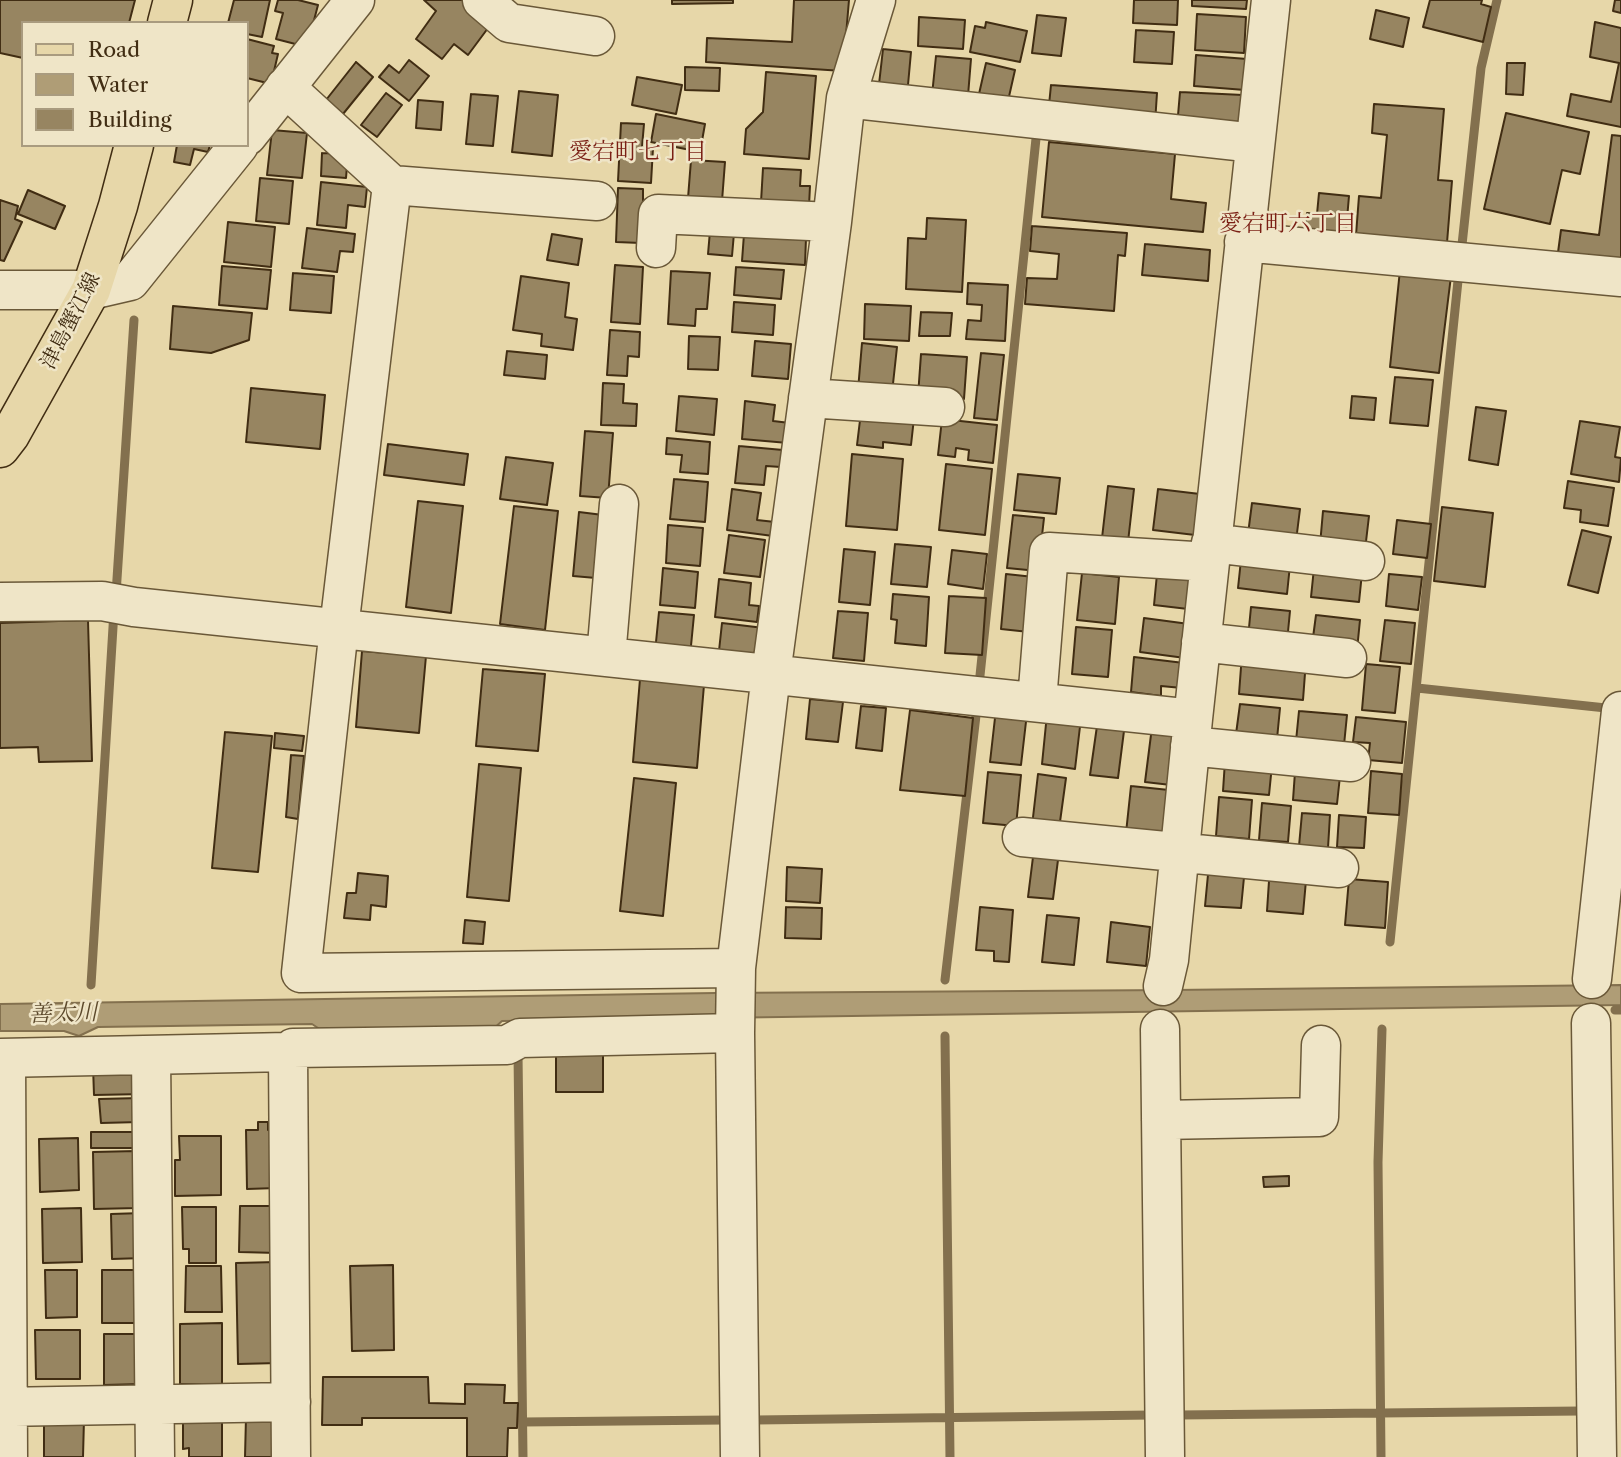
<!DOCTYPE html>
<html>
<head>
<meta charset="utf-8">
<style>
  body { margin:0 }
  #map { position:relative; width:1621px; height:1457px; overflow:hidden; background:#e7d7a9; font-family:"Libre Caslon Text",serif }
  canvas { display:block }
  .legend { position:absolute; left:21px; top:21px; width:228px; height:126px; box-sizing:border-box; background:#efe5c7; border:2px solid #a99b7f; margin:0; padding:9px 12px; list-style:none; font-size:21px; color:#412d13 }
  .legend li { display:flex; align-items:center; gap:14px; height:35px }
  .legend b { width:35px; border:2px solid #a99b7f }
</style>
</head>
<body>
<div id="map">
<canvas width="1621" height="1457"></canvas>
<ul class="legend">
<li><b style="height:9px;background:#e7d7a9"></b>Road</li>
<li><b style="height:19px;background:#af9d76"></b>Water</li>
<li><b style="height:19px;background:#978561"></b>Building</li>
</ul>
</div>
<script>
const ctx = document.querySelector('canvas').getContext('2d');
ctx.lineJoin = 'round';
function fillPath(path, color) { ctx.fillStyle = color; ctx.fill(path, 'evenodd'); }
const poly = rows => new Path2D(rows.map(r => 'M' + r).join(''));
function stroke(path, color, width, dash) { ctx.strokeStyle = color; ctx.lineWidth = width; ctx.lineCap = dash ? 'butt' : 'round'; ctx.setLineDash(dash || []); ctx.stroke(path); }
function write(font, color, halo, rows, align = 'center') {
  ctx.font = font + ' "Libre Caslon Text","Noto Serif JP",serif'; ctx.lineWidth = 5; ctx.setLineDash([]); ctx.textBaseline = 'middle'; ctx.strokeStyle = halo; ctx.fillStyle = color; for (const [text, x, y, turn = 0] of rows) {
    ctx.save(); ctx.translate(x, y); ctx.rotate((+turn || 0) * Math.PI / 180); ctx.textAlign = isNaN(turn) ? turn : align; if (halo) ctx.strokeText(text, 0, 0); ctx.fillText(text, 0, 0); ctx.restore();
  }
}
const water = poly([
  [1621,985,1621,1005,502,1021,491,1031,324,1032,312,1024,98,1027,79,1036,64,1031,0,1031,0,1004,715,993,1173,990,1621,985]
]);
const stream = poly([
  [1461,254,1481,68,1497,0],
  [116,594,134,320],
  [979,685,1037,129],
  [1417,688,1606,708],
  [1390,942,1459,271],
  [945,980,977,707],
  [91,985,114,611],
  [1615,1010,1621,1010],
  [945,1036,950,1457],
  [518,1054,523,1457],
  [1179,1415,1581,1411],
  [756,1420,1151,1415],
  [523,1422,724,1420],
  [1381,1457,1378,1162,1382,1029]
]);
const building = poly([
  [0,0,135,0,129,23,23,23,23,58,0,53,0,0],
  [234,0,270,0,262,37,247,34,247,23,228,23,234,0],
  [278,0,298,0,318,5,307,47,276,39,283,13,275,11,278,0],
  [468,0,494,20,468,55,454,44,442,59,416,39,436,11,424,0,468,0],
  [672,0,733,0,733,3,672,4,672,0],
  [794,0,849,0,843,71,706,62,707,38,792,42,794,0],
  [1134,0,1178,0,1177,25,1133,23,1134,0],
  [1192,0,1247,0,1246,9,1192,6,1192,0],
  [1430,0,1482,0,1481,4,1491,7,1483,42,1423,27,1430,0],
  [1615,0,1621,0,1621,13,1613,11,1615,0],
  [1376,10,1409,18,1403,47,1370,39,1376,10],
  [1197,14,1246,17,1244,53,1195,50,1197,14],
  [1037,15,1066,18,1061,56,1032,53,1037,15],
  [919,17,965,20,963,49,918,46,919,17],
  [986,22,1027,31,1020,62,970,52,975,26,985,28,986,22],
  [1595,22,1621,28,1621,127,1567,116,1571,94,1611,102,1619,63,1590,57,1595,22],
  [1136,30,1174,32,1172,64,1134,62,1136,30],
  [247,39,274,46,272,53,278,54,271,84,247,78,247,39],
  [883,49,911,52,907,96,878,93,883,49],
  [1196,55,1247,59,1245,90,1194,86,1196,55],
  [936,56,971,59,967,108,931,105,936,56],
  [409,60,429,76,409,101,379,77,389,65,399,73,409,60],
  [356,62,373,77,343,114,326,100,356,62],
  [986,63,1015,70,1008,101,979,94,986,63],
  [1507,63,1525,63,1523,95,1506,94,1507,63],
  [685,67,720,68,719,91,685,90,685,67],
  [766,72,816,76,809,159,744,154,746,129,763,112,766,72],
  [637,77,682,85,676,114,632,105,637,77],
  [1051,85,1157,93,1155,123,1048,115,1051,85],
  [519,91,558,95,552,156,512,152,519,91],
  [1180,92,1243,95,1241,130,1177,127,1180,92],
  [386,93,402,105,377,137,361,125,386,93],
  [471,94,498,96,493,146,466,144,471,94],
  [418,100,443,102,441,130,416,128,418,100],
  [1374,104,1444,109,1438,180,1452,181,1446,255,1355,248,1359,196,1381,198,1387,135,1372,133,1374,104],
  [1506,113,1589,132,1580,174,1562,170,1550,224,1484,209,1506,113],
  [656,114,705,124,700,152,651,142,656,114],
  [621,123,644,124,642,147,653,148,651,183,618,181,621,123],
  [272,130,307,133,302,178,267,175,272,130],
  [1612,135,1621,136,1621,268,1557,260,1561,230,1599,235,1612,135],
  [1049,142,1175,154,1171,199,1206,203,1203,232,1042,217,1049,142],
  [177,145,210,145,208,152,194,149,190,165,174,162,177,145],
  [322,153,348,154,346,178,321,176,322,153],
  [691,160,725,162,722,201,688,198,691,160],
  [763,168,801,170,800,186,810,186,809,206,761,202,763,168],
  [260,178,293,181,289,224,256,221,260,178],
  [321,182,367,187,365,207,348,205,346,228,317,225,321,182],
  [618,188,643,189,643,201,650,201,641,243,616,242,618,188],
  [28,190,65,206,55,229,18,214,28,190],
  [1319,193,1349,196,1345,242,1304,238,1307,213,1317,214,1319,193],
  [0,200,18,206,15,219,22,222,4,261,0,260,0,200],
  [927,218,966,220,962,292,906,289,908,238,926,239,927,218],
  [228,222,275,227,271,267,224,262,228,222],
  [1032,226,1127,233,1125,256,1118,255,1114,311,1025,304,1027,278,1057,279,1059,254,1030,251,1032,226],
  [307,228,355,234,353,252,340,251,337,272,302,268,307,228],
  [710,231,734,233,732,256,708,254,710,231],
  [552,234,582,239,578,265,547,260,552,234],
  [744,234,806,238,805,265,742,261,744,234],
  [1145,244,1210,250,1208,281,1142,275,1145,244],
  [615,265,643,267,640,324,611,322,615,265],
  [222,266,271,270,267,309,219,305,222,266],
  [736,267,784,270,781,299,734,295,736,267],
  [1400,270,1451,276,1439,373,1390,367,1400,270],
  [671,271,710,273,707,309,696,309,695,326,668,324,671,271],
  [293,273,334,276,331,313,290,310,293,273],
  [521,276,569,283,565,317,577,319,573,350,541,346,542,334,513,330,521,276],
  [968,283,1008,285,1005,341,966,339,968,320,981,321,982,305,967,304,968,283],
  [734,302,775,305,773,335,732,332,734,302],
  [865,304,911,306,909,341,864,339,865,304],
  [173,306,252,313,249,340,211,353,170,349,173,306],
  [921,312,952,313,950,336,919,336,921,312],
  [610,330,640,332,639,357,628,356,627,376,607,375,610,330],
  [689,336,720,337,718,370,688,369,689,336],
  [755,341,791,344,788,379,752,376,755,341],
  [862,343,897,347,892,393,858,390,862,343],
  [507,351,547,355,545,379,504,375,507,351],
  [981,353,1004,355,997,420,974,418,981,353],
  [921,354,967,357,964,399,918,396,921,354],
  [1395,377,1433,380,1428,426,1390,423,1395,377],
  [603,383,624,384,623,403,637,404,636,426,601,425,603,383],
  [251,388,325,395,320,449,246,442,251,388],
  [679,396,717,399,714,435,676,431,679,396],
  [1352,396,1376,398,1374,420,1350,418,1352,396],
  [745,401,775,405,773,421,790,423,788,443,742,439,745,401],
  [1476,407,1506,411,1498,465,1469,460,1476,407],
  [861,412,914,418,911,445,883,442,883,448,857,445,861,412],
  [942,419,997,425,993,463,968,460,969,450,956,448,955,457,938,455,942,419],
  [1580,421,1620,427,1615,457,1621,458,1619,482,1571,474,1580,421],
  [585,431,613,433,608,498,580,496,585,431],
  [667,438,710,442,708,474,680,472,682,455,666,454,667,438],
  [388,444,468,454,464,485,384,475,388,444],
  [739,446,783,450,781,467,766,466,764,485,735,483,739,446],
  [852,454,903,459,897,530,846,526,852,454],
  [506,457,553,463,547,505,500,499,506,457],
  [946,464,992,469,985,535,939,530,946,464],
  [1018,474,1060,478,1056,514,1014,510,1018,474],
  [674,479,708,482,705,522,670,519,674,479],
  [1568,481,1614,488,1608,526,1580,522,1581,510,1564,508,1568,481],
  [1108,486,1134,489,1128,542,1102,538,1108,486],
  [732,489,761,493,757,520,775,522,773,536,727,530,732,489],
  [1158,489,1200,494,1195,535,1153,530,1158,489],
  [418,501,463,506,451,613,406,607,418,501],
  [1252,503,1300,509,1296,541,1248,534,1252,503],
  [514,506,558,511,545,630,500,624,514,506],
  [1442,507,1493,513,1485,587,1434,581,1442,507],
  [1323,511,1369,516,1365,550,1320,545,1323,511],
  [579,512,603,515,596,578,573,576,579,512],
  [1013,515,1044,518,1038,571,1007,568,1013,515],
  [1397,520,1431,524,1427,558,1393,554,1397,520],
  [668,525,703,528,700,566,666,563,668,525],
  [1582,530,1611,537,1598,593,1568,585,1582,530],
  [729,535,765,540,760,577,724,573,729,535],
  [895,544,931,547,927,587,891,584,895,544],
  [844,549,875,552,870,605,839,602,844,549],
  [952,550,987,554,983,589,948,584,952,550],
  [1241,560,1290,565,1287,594,1238,588,1241,560],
  [663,568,698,572,695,608,660,605,663,568],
  [1314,568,1362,573,1359,602,1311,597,1314,568],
  [1082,573,1119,577,1115,624,1077,620,1082,573],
  [1006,574,1034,577,1029,632,1001,629,1006,574],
  [1157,574,1191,578,1188,609,1154,605,1157,574],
  [1389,574,1422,577,1418,610,1386,606,1389,574],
  [719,579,751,583,749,605,759,606,757,622,715,617,719,579],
  [893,594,929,597,926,646,895,643,897,620,891,619,893,594],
  [949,596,986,598,982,655,945,653,949,596],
  [1251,607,1290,611,1287,642,1248,638,1251,607],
  [838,611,868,613,864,661,833,658,838,611],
  [659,612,694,615,690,656,655,652,659,612],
  [1316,615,1360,620,1357,650,1312,645,1316,615],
  [1144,618,1189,624,1185,658,1140,652,1144,618],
  [88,620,92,761,39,762,38,747,0,748,0,623,88,620],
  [1385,620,1415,623,1411,664,1380,661,1385,620],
  [722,623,764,628,760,655,718,660,722,623],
  [1076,627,1112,630,1108,677,1072,674,1076,627],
  [362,651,426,656,419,733,356,727,362,651],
  [1242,654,1306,660,1303,700,1239,694,1242,654],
  [1134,657,1184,663,1182,688,1161,686,1161,696,1131,692,1134,657],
  [1366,664,1400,667,1395,713,1362,710,1366,664],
  [483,669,545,674,538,751,476,746,483,669],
  [640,679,704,685,697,768,633,762,640,679],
  [810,699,843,702,838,742,806,739,810,699],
  [1240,704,1280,708,1277,739,1236,734,1240,704],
  [861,706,886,708,882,751,856,748,861,706],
  [996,709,1027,713,1021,765,990,762,996,709],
  [910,710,973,718,965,796,900,790,910,710],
  [1299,711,1347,715,1344,745,1296,741,1299,711],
  [1047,714,1081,718,1075,769,1042,764,1047,714],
  [1356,717,1406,722,1402,763,1368,760,1370,743,1353,742,1356,717],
  [1098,719,1125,723,1118,778,1090,775,1098,719],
  [1152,727,1178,730,1171,785,1145,782,1152,727],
  [225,732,272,736,258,872,212,868,225,732],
  [275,733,304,736,302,751,274,748,275,733],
  [291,755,304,756,298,819,286,817,291,755],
  [1225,761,1272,765,1269,795,1223,791,1225,761],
  [479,764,521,768,509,901,467,897,479,764],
  [1371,771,1402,774,1399,815,1368,813,1371,771],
  [988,772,1021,775,1016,826,983,823,988,772],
  [1295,772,1340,776,1337,804,1293,800,1295,772],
  [1038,774,1066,778,1059,829,1032,826,1038,774],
  [634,778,676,783,663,916,620,911,634,778],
  [1131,786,1169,790,1164,838,1126,833,1131,786],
  [1219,797,1252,800,1249,839,1216,836,1219,797],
  [1262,803,1291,806,1288,842,1259,840,1262,803],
  [1302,813,1330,815,1328,848,1299,846,1302,813],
  [1339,815,1366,817,1364,848,1337,847,1339,815],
  [1034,849,1059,852,1053,899,1028,897,1034,849],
  [1209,864,1245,867,1241,908,1205,906,1209,864],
  [1270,866,1307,869,1303,914,1267,911,1270,866],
  [787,867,822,869,820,903,786,901,787,867],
  [358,873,388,876,386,907,371,905,370,920,344,918,347,893,356,893,358,873],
  [1349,879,1388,882,1385,928,1345,925,1349,879],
  [786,907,822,908,821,939,785,938,786,907],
  [980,907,1013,910,1009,962,994,961,994,951,976,950,980,907],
  [1047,915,1079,918,1074,965,1042,962,1047,915],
  [465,920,485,922,483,944,463,943,465,920],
  [1111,922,1150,927,1146,966,1107,962,1111,922],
  [556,1049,603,1049,603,1092,556,1092,556,1049],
  [93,1066,144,1074,145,1094,94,1095,93,1066],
  [140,1098,140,1122,101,1123,99,1099,140,1098],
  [258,1122,268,1122,268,1130,276,1130,277,1188,247,1189,246,1130,258,1130,258,1122],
  [91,1132,138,1132,139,1148,91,1148,91,1132],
  [179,1136,221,1136,221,1195,175,1196,175,1160,180,1160,179,1136],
  [78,1138,79,1190,40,1192,39,1139,78,1138],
  [137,1151,138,1208,94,1209,93,1152,137,1151],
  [1289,1176,1289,1186,1264,1187,1263,1177,1289,1176],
  [240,1206,278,1206,278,1253,239,1252,240,1206],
  [182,1207,216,1207,216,1263,189,1263,189,1249,183,1249,182,1207],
  [81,1208,82,1262,43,1263,42,1209,81,1208],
  [143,1213,144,1258,112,1259,111,1214,143,1213],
  [277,1262,279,1363,238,1364,236,1263,277,1262],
  [393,1265,394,1350,352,1351,350,1266,393,1265],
  [186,1266,221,1266,222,1312,185,1312,186,1266],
  [45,1270,77,1270,77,1317,46,1318,45,1270],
  [102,1270,139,1270,139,1323,102,1323,102,1270],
  [222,1323,222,1384,180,1384,180,1324,222,1323],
  [35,1330,80,1330,80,1379,36,1379,35,1330],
  [104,1334,141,1334,142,1384,104,1385,104,1334],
  [323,1377,428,1377,429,1403,465,1404,465,1384,505,1385,504,1403,518,1403,517,1428,508,1428,507,1457,467,1457,467,1418,362,1418,362,1425,322,1425,323,1377],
  [183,1416,222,1416,222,1457,189,1457,189,1448,183,1449,183,1416],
  [246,1417,274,1417,282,1457,245,1457,246,1417],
  [44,1419,84,1419,83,1457,44,1457,44,1419]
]);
const minor = poly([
  [482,0,509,23,595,36],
  [285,87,392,185,339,628,301,973,736,968],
  [846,98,1255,143],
  [247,136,355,0],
  [392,185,597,201],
  [1244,242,1621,277],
  [656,248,658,214,832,222],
  [0,290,91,290,130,281,239,145],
  [808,398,945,407],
  [1211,543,1365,561],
  [0,602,102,601,134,607,1193,719,1169,960,1163,986],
  [1201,642,1347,658],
  [606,657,619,504],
  [1037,701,1049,552,1209,562],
  [1193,719,1271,0],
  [1190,746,1351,762],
  [1022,837,1339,868],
  [1592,979,1621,711],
  [1591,1023,1597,1457],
  [1160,1029,1165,1457],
  [288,1052,291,1457],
  [151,1055,155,1457],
  [0,1058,288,1052,293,1048,507,1045,520,1038,735,1033],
  [6,1058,8,1457],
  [1161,1120,1319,1117,1321,1045],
  [0,1407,291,1402],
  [740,1457,735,1033,736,968,771,674,832,222,846,98,876,0]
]);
const major = poly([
  [167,23,173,0],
  [0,448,10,435,91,290,118,206,134,145]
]);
const streetNames = [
  ["津島蟹江線",71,321,-63]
];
const neighbourhoodNames = [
  ["愛宕町七丁目",638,152],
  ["愛宕町六丁目",1288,224]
];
const waterNames = [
  ["善太川",63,1014,-2]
];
fillPath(water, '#af9d76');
stroke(water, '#83704e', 2);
stroke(stream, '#83704e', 9);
fillPath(building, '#978561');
stroke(building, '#412d13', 2);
stroke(minor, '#6a5838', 41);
stroke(major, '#412d13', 41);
stroke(minor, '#efe5c7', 38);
stroke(major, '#e7d7a9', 38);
write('21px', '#412d13', '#efe5c7', streetNames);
write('23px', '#7a1f14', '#efe5c7', neighbourhoodNames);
write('italic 23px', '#5c492c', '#efe5c7', waterNames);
</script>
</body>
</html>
